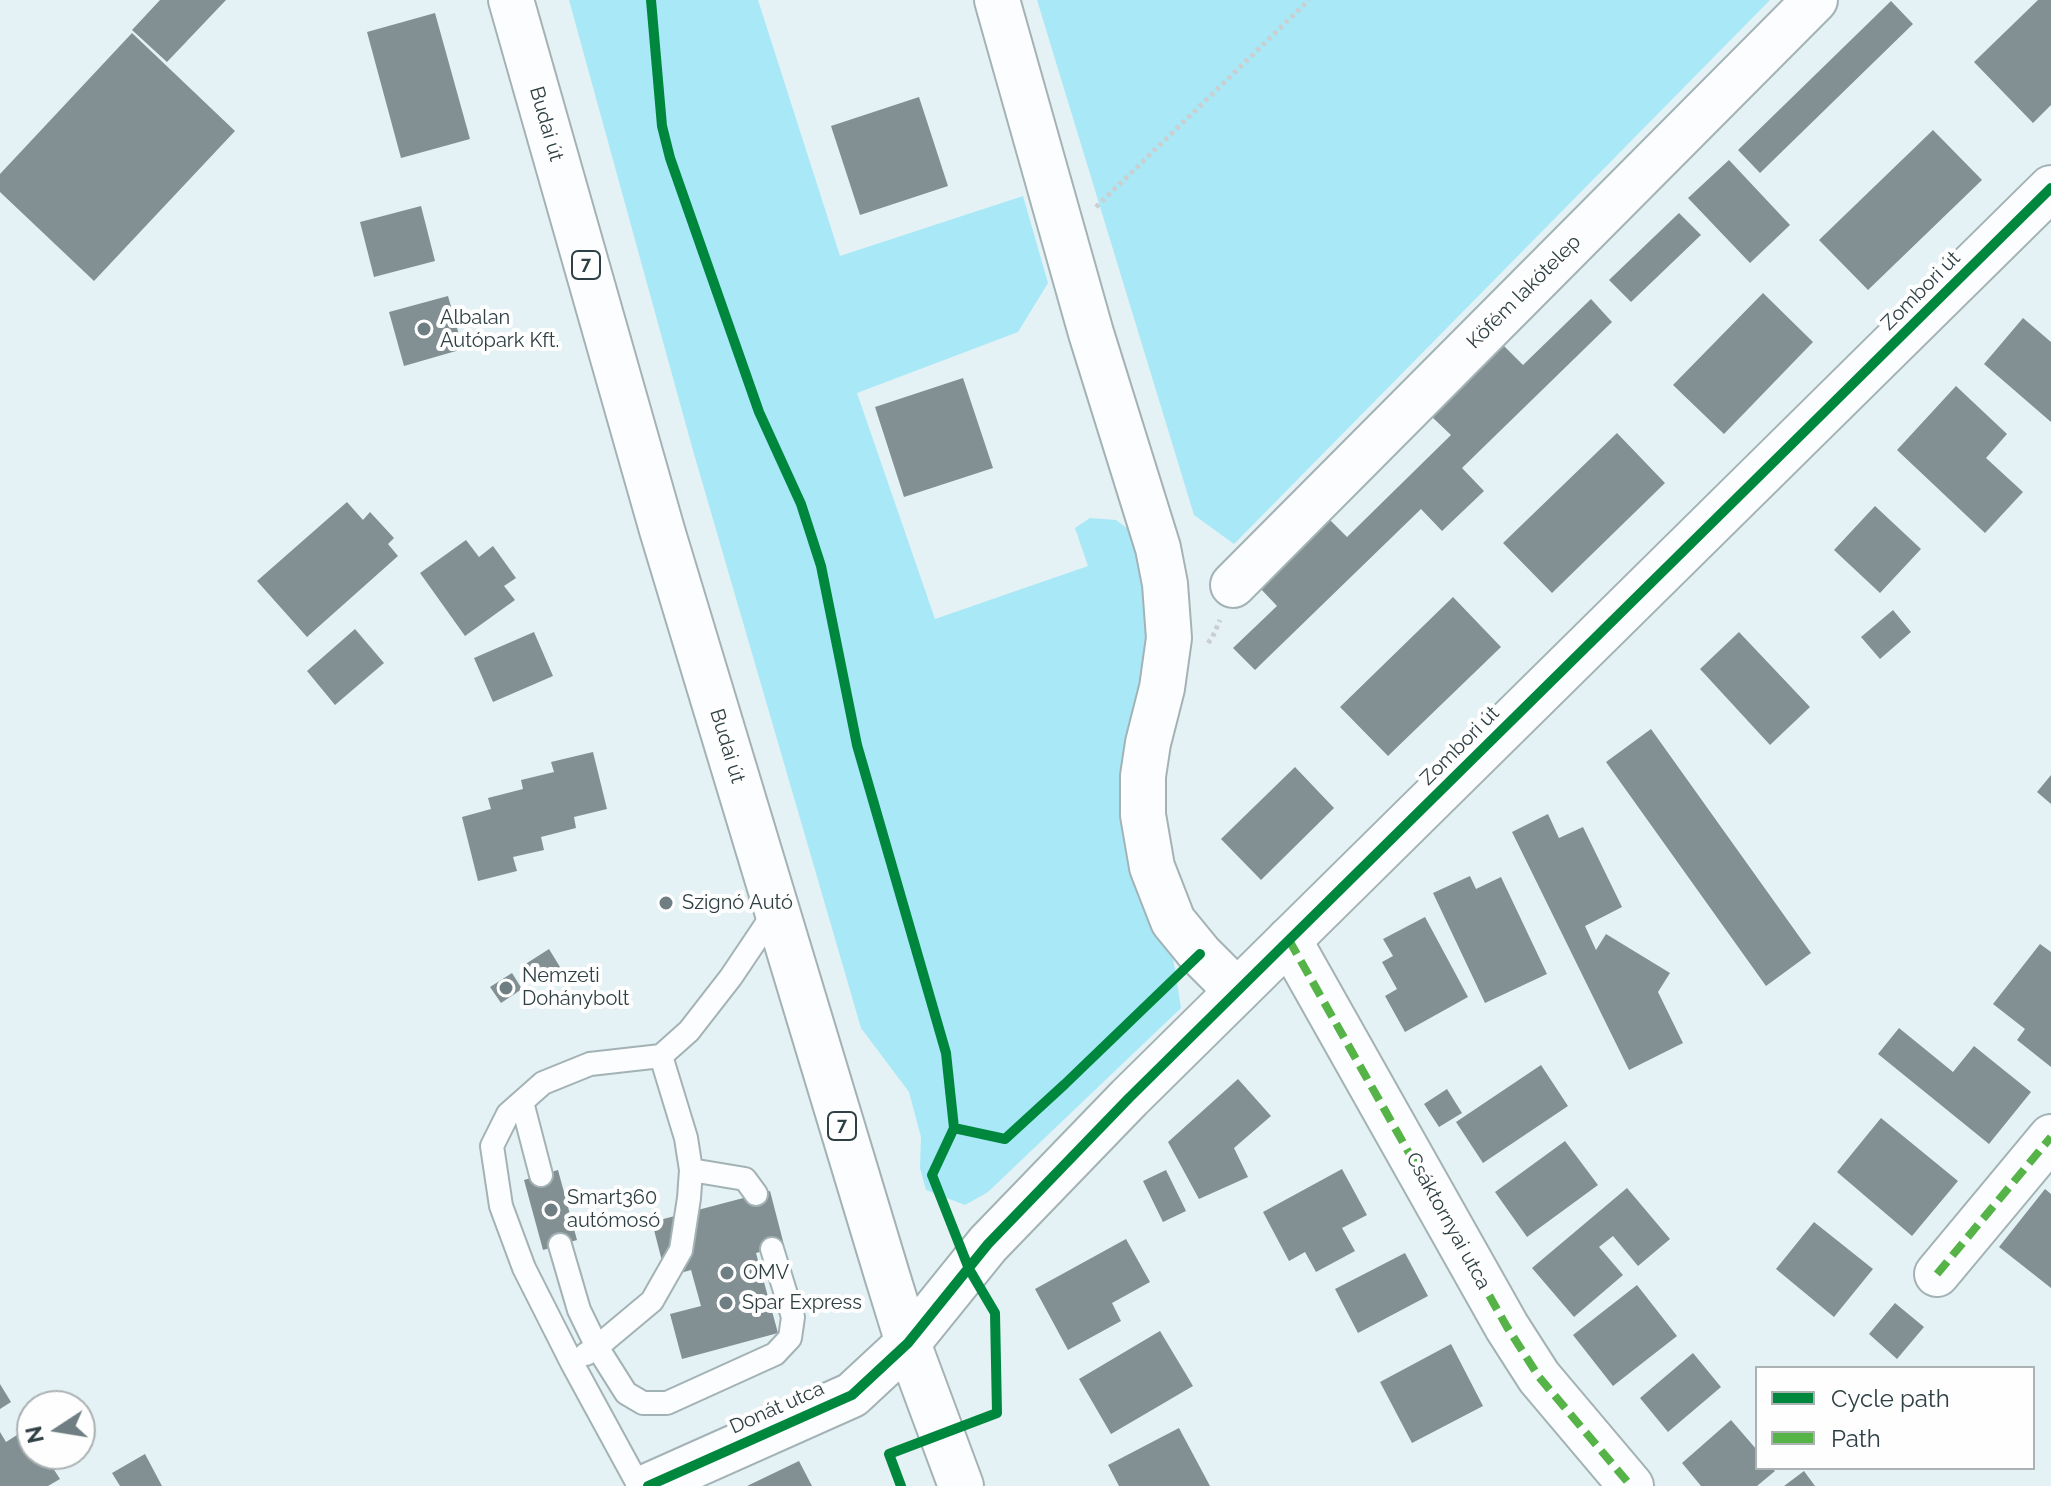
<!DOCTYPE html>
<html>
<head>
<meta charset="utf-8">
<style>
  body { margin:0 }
  #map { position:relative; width:2051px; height:1486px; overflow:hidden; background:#e4f2f5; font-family:Raleway,sans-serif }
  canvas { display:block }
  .legend { position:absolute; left:1755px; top:1366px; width:280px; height:104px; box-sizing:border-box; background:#fefefe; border:2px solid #abb2b4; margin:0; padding:10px 14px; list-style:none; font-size:24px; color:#2e4044 }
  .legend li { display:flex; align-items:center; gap:16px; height:40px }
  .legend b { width:40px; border:2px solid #abb2b4 }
  .north { position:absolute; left:16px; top:1390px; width:80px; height:80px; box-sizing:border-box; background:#fefefe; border:2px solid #abb2b4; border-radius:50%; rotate:258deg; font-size:22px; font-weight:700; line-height:32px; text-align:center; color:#2e4044 }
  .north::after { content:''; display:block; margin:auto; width:28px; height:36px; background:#6e7e82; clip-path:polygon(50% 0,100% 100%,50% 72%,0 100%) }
</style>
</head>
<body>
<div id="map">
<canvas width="2051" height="1486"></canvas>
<ul class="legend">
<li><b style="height:10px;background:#00873e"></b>Cycle path</li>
<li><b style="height:10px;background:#56b347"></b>Path</li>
</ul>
<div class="north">N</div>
</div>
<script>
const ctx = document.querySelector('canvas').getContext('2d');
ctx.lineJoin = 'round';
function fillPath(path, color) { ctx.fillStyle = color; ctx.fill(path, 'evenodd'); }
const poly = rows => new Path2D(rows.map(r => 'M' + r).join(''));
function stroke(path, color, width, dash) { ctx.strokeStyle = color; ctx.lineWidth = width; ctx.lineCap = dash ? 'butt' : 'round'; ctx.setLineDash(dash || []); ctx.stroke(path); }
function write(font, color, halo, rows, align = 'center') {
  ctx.font = font + ' Raleway,sans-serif'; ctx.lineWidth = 8; ctx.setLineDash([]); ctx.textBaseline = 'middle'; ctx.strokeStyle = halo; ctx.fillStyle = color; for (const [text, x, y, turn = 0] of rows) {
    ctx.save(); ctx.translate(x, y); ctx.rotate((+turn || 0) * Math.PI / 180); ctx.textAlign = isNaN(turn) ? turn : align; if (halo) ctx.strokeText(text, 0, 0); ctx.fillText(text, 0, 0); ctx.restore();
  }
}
const green = poly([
  [569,0,758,0,840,256,1023,196,1048,283,1018,332,857,393,935,619,1088,566,1075,528,1090,518,1116,520,1136,535,1148,569,1149,651,1170,939,1181,1008,988,1192,965,1205,926,1190,920,1168,921,1137,909,1092,861,1028,692,447],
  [1037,0,1770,0,1234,544,1194,515]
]);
const building = poly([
  [160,0,226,0,167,62,132,30],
  [2038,0,2051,0,2051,105,2033,123,1974,62],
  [1891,1,1913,24,1760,173,1738,150],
  [435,13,470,139,401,158,367,32],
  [132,33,235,131,94,281,0,192,0,174],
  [919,97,948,186,860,215,831,126],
  [1933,130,1982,180,1868,290,1819,240],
  [1729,160,1790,225,1750,263,1688,198],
  [421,206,435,261,374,277,360,222],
  [1679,213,1701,235,1631,302,1609,280],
  [1763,293,1813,342,1724,434,1673,385],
  [448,296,463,349,404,366,389,312],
  [1591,299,1612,322,1462,468,1484,491,1442,531,1421,509,1255,670,1233,648,1277,606,1259,587,1329,519,1347,537,1451,435,1432,417,1504,346,1523,365],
  [2023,318,2051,342,2051,422,1984,364],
  [963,378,993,468,904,497,875,407],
  [1956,386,2007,434,1986,458,2023,492,1985,533,1897,450],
  [1617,433,1665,483,1552,593,1503,543],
  [347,502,363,520,370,512,394,538,388,544,398,556,307,637,257,581],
  [1875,506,1921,549,1880,593,1834,550],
  [466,540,479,557,493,546,516,578,504,586,515,600,465,636,420,573],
  [1453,597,1501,647,1388,756,1340,707],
  [1893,610,1911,632,1880,659,1861,637],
  [355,629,384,663,335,705,307,671],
  [534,632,553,676,493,702,474,658],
  [1739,632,1810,707,1770,745,1700,669],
  [1651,729,1811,953,1766,986,1606,762],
  [593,752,607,809,574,817,576,828,541,837,544,850,513,857,517,871,478,881,462,817,491,809,488,798,523,789,521,780,554,772,551,762],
  [1295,767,1334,808,1261,880,1221,839],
  [2051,775,2051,804,2037,792],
  [1548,814,1559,838,1583,827,1622,907,1585,926,1596,950,1606,934,1670,973,1658,992,1683,1043,1629,1070,1512,832],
  [1470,876,1476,889,1501,877,1547,974,1485,1003,1433,893],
  [1425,917,1468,997,1405,1032,1385,996,1397,989,1382,962,1393,956,1383,939],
  [2040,944,2051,952,2051,1067,2017,1040,2025,1029,1993,1004],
  [549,949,560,967,536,983,524,965],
  [512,973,522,989,501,1003,490,987],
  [1899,1028,1953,1072,1974,1046,2031,1092,1989,1144,1878,1054],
  [1541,1065,1568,1106,1483,1163,1456,1122],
  [1238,1079,1271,1116,1234,1148,1248,1177,1199,1199,1168,1142],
  [1447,1089,1462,1113,1439,1127,1424,1104],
  [1881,1118,1958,1181,1912,1236,1837,1172],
  [1565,1141,1598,1185,1527,1237,1495,1192],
  [1342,1169,1367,1215,1342,1228,1355,1251,1316,1272,1305,1252,1289,1261,1263,1212],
  [558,1170,577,1240,543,1250,524,1180],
  [1166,1170,1186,1211,1163,1222,1143,1181],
  [1627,1188,1670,1239,1638,1266,1613,1236,1599,1247,1623,1275,1574,1317,1532,1268],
  [2045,1189,2051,1194,2051,1288,1999,1247],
  [770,1191,784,1245,756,1253,778,1333,682,1359,670,1314,701,1306,691,1270,666,1277,652,1222],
  [1814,1222,1873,1269,1834,1317,1776,1269],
  [1126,1239,1150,1282,1112,1303,1121,1321,1068,1350,1035,1289],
  [1405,1253,1428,1296,1358,1333,1335,1289],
  [1637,1285,1677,1336,1613,1386,1573,1335],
  [1895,1303,1924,1327,1897,1359,1869,1334],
  [1160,1331,1193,1386,1111,1434,1079,1379],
  [1451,1344,1483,1406,1412,1443,1380,1382],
  [1693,1353,1721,1387,1668,1432,1640,1398],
  [0,1384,11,1402,0,1409],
  [1731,1420,1757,1450,1757,1468,1772,1468,1775,1471,1757,1486,1701,1486,1682,1463],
  [28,1428,32,1434,32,1454,44,1454,60,1479,48,1486,0,1486,0,1432,6,1442],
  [1179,1428,1210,1486,1119,1486,1108,1465],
  [145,1454,162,1486,120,1486,112,1473],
  [799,1461,812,1486,747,1486],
  [1804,1471,1815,1486,1784,1486]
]);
const path = poly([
  [1096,207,1309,0],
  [1208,643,1212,638,1220,620]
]);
const lane = poly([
  [522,1102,541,1175],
  [691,1170,745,1179,756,1194],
  [560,1245,579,1310,597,1347,626,1393,643,1403,667,1403,775,1354,790,1338,793,1317,772,1249],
  [586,1354,597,1347,652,1301,681,1250,689,1198,691,1170,686,1138,661,1056],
  [639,1486,572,1363,524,1268,501,1206,492,1146,508,1114,543,1083,590,1064,661,1056,689,1031,731,977,776,910]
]);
const street = poly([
  [997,0,1091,333,1158,548,1165,584,1169,638,1162,688,1148,743,1143,776,1143,815,1152,867,1173,921,1200,954,1237,991],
  [1233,585,1815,0],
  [1289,940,1507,1327,1539,1377,1631,1486],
  [1937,1274,2051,1137],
  [648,1486,852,1395,908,1343]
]);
const secondary = poly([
  [908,1343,988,1244,1129,1098,2051,188]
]);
const primary = poly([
  [511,0,662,530,887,1275,908,1343,961,1486]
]);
const quiet = poly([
  [1289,940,1507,1327,1539,1377,1631,1486],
  [1937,1274,2051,1137]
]);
const cycleway = poly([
  [651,0,662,126,670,158,759,412,801,504,821,566,857,745,946,1053,954,1128,932,1175,969,1269,995,1313,997,1413,889,1454,901,1486],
  [954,1128,1005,1139,1065,1084,1200,954],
  [648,1486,852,1395,908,1343,988,1244,1129,1098,2051,188]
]);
const markers = [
  [424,329,8,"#6e7e82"],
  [666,903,8,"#6e7e82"],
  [506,988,8,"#6e7e82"],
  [551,1210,8,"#6e7e82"],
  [727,1273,8,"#6e7e82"],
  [726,1303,8,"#6e7e82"]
];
const shields = [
  [586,265,28],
  [842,1126,28]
];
const shieldNames = [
  ["7",586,265],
  ["7",842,1126]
];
const streetNames = [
  ["Budai út",546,124,74],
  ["Zombori út",1921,291,-45],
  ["Köfém lakótelep",1524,292,-45],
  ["Budai út",727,746,73],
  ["Zombori út",1460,746,-45],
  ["Csáktornyai utca",1448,1221,61],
  ["Donát utca",777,1408,-24]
];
const poiNames = [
  ["Albalan",440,318],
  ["Autópark Kft.",440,341],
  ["Szignó Autó",682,903],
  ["Nemzeti",522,976],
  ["Dohánybolt",522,999],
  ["Smart360",567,1198],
  ["autómosó",567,1221],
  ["OMV",743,1273],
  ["Spar Express",742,1303]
];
fillPath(green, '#a8e8f7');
fillPath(building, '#829093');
stroke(lane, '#a3b2b5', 26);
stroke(street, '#a3b2b5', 48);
stroke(secondary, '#a3b2b5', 48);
stroke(primary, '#a3b2b5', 48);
stroke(path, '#cad0d1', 5, [4, 4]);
stroke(lane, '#fbfdfe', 22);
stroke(street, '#fbfdfe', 44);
stroke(secondary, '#fbfdfe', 44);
stroke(primary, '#fbfdfe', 44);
stroke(quiet, '#56b347', 8, [16, 8]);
stroke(cycleway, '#00873e', 10);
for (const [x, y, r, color] of markers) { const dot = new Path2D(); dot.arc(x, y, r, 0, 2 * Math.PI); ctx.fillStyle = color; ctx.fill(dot); stroke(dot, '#fefefe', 3); }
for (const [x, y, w] of shields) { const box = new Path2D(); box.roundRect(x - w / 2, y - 14, w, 28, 6); ctx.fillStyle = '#fefefe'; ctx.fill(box); stroke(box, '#2e4044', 2); }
write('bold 18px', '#2e4044', null, shieldNames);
write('20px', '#2e4044', '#fefefe', streetNames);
write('20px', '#2e4044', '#fefefe', poiNames, 'left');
</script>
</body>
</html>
